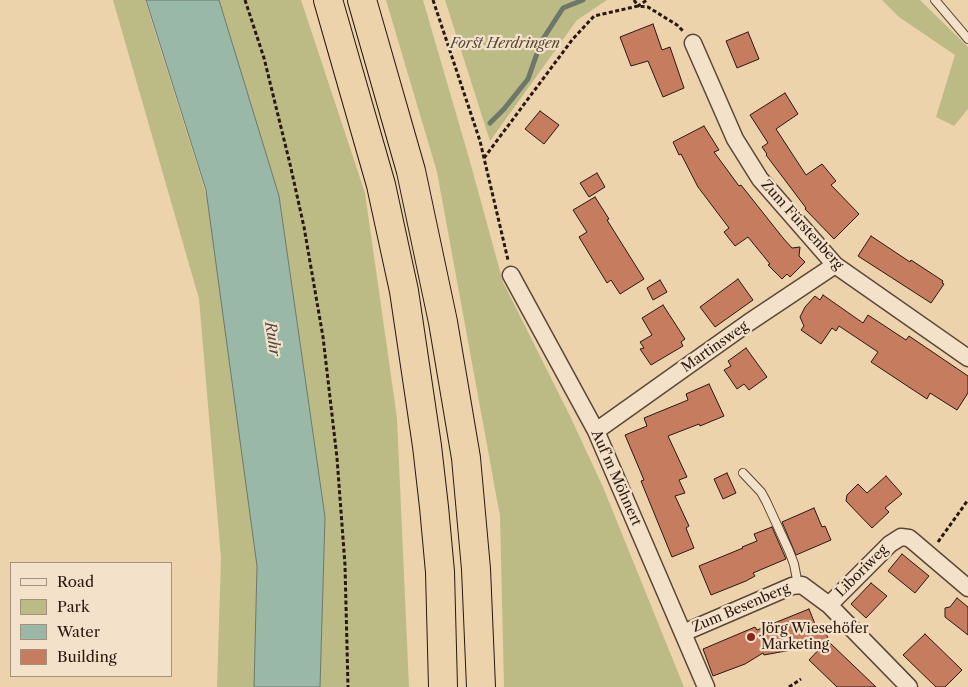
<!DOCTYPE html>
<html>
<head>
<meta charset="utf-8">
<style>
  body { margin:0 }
  #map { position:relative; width:968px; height:687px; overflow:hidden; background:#ecd3ac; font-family:"Libre Caslon Text",serif }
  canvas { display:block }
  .legend { position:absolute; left:10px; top:562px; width:162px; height:115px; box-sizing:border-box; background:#f3e2c9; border:1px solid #a3917f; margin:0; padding:6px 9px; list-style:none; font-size:15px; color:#2a1810 }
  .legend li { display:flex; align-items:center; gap:10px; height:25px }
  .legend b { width:25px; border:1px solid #a3917f }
</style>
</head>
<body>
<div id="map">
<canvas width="968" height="687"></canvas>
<ul class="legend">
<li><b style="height:6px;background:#f3e2c9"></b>Road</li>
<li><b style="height:14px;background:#bcbb86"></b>Park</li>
<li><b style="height:14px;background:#99b8a8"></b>Water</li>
<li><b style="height:14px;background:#c67c5f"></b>Building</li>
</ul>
</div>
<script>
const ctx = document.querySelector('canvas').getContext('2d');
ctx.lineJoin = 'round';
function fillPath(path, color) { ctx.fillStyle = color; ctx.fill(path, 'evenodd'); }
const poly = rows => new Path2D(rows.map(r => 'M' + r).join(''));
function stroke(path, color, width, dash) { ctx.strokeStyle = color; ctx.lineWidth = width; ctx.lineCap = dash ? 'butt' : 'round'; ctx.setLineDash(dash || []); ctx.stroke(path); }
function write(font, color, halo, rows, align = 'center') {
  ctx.font = font + ' "Libre Caslon Text",serif'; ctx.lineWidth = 4.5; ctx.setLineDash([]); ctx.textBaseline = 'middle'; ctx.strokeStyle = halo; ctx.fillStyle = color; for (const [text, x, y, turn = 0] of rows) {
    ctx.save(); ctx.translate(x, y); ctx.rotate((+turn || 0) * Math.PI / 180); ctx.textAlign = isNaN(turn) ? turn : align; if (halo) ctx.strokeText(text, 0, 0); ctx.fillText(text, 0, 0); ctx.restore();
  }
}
const green = poly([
  [113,0,145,0,233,279,264,478,261,687,217,687,221,558,199,299],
  [219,0,301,0,365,193,397,418,409,687,320,687,325,517,279,196],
  [386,0,423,0,469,158,503,282,570,416,603,487,684,687,504,687,500,516,437,172],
  [445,0,607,0,577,20,490,141],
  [882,0,920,0,968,47,968,109,954,126,936,117,955,55,899,17]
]);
const water = poly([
  [146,0,219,0,279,196,325,517,320,687,254,687,257,566,206,190,146,0]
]);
const stream = poly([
  [490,123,504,109,528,79,541,42,563,8,583,0]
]);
const building = poly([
  [653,24,662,50,670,47,684,88,663,97,648,61,631,66,620,37,653,24],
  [748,32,759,59,737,68,726,41,748,32],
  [785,93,798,114,776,129,806,175,822,164,836,181,831,185,859,214,834,239,805,209,806,208,766,155,767,154,762,147,768,143,750,115,785,93],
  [540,111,559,125,544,144,525,129,540,111],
  [704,126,719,150,714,152,739,186,741,185,783,238,792,248,800,247,799,256,805,262,790,277,787,274,782,279,768,265,770,264,748,237,735,246,724,232,729,228,698,187,681,154,679,155,673,142,704,126],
  [597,173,605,187,589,197,580,183,597,173],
  [595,197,609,219,607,220,644,279,620,294,611,280,607,283,579,237,587,232,573,210,595,197],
  [871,236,910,262,911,260,943,281,942,283,944,284,931,303,858,256,871,236],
  [738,279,753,300,715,327,700,307,738,279],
  [660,280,667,292,653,300,647,288,660,280],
  [823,295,863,323,868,315,906,340,909,336,968,376,968,393,957,410,930,393,927,399,871,362,878,352,839,326,836,331,832,328,821,344,801,330,804,326,800,317,805,307,815,296,820,300,823,295],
  [663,305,685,339,681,342,683,346,651,365,640,349,644,348,640,342,652,335,642,318,663,305],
  [746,348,767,377,749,390,744,384,737,389,724,370,731,366,728,361,746,348],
  [709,384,724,416,700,426,699,424,668,436,687,477,679,480,685,493,675,496,689,526,686,528,694,548,672,557,641,481,644,480,625,435,647,426,644,418,688,400,686,394,709,384],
  [727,473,736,493,723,499,714,479,727,473],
  [886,476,902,494,885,508,889,512,872,528,846,501,847,495,858,484,867,493,886,476],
  [814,508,822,527,825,526,831,540,796,555,782,522,814,508],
  [772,527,786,559,753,573,755,576,746,581,711,595,699,566,743,548,742,547,757,541,754,534,772,527],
  [902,554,929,576,915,593,888,571,902,554],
  [871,583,887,596,866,618,851,604,871,583],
  [957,598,968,607,968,635,945,617,945,608,950,607,957,598],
  [809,609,817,629,823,626,830,643,876,687,837,687,809,660,824,644,764,655,763,653,745,664,713,676,703,649,755,627,757,630,809,609],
  [925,634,962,670,945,687,936,687,903,655,925,634]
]);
const path = poly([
  [245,0,264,58,290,164,304,227,323,337,337,458,345,565,348,687],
  [433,0,480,141,508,260],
  [634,0,638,6,647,0],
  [484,158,572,40,594,16,638,6,648,7,677,25,683,31],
  [938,542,968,500],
  [789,687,801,679]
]);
const service = poly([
  [935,0,968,39],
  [743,473,761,492,766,501,789,551,794,564,798,585]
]);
const minor = poly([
  [693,43,735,139,760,179,835,265,968,358],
  [511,275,596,431,706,687],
  [596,431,748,323,835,265],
  [829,605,890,544,901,537,909,538,914,542,968,588],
  [683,633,792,586,802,585,829,605,909,687]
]);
const motorway = poly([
  [328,0,381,185,404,291,427,446,434,507,440,572,443,687],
  [362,0,411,171,443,322,466,458,476,569,481,687]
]);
const markers = [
  [751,637,5,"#8f2418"]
];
const parkNames = [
  ["Forst Herdringen",505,44]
];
const streetNames = [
  ["Zum Fürstenberg",802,225,48],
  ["Martinsweg",715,347,-35],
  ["Auf'm Möhnert",616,478,66],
  ["Liboriweg",862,571,-45],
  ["Zum Besenberg",741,608,-23]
];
const poiNames = [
  ["Jörg Wiesehöfer",761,629],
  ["Marketing",761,645]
];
const waterNames = [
  ["Ruhr",272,339,81]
];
fillPath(green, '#bcbb86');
fillPath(water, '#99b8a8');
stroke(water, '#6d786b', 1);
stroke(stream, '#6d786b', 5);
fillPath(building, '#c67c5f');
stroke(building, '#2a1810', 1);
stroke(service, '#5a4737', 10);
stroke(minor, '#5a4737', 19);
stroke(motorway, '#2a1810', 30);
stroke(path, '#2a1810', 3, [4, 2.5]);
stroke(service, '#f3e2c9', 8);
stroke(minor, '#f3e2c9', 16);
stroke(motorway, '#ecd3ac', 28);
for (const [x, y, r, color] of markers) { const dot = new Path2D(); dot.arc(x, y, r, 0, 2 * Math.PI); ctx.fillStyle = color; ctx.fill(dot); stroke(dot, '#f3e2c9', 2); }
write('italic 14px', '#564933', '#f3e2c9', parkNames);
write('14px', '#2a1810', '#f3e2c9', streetNames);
write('14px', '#2a1810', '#f3e2c9', poiNames, 'left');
write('italic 15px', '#4b483e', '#f3e2c9', waterNames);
</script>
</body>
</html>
